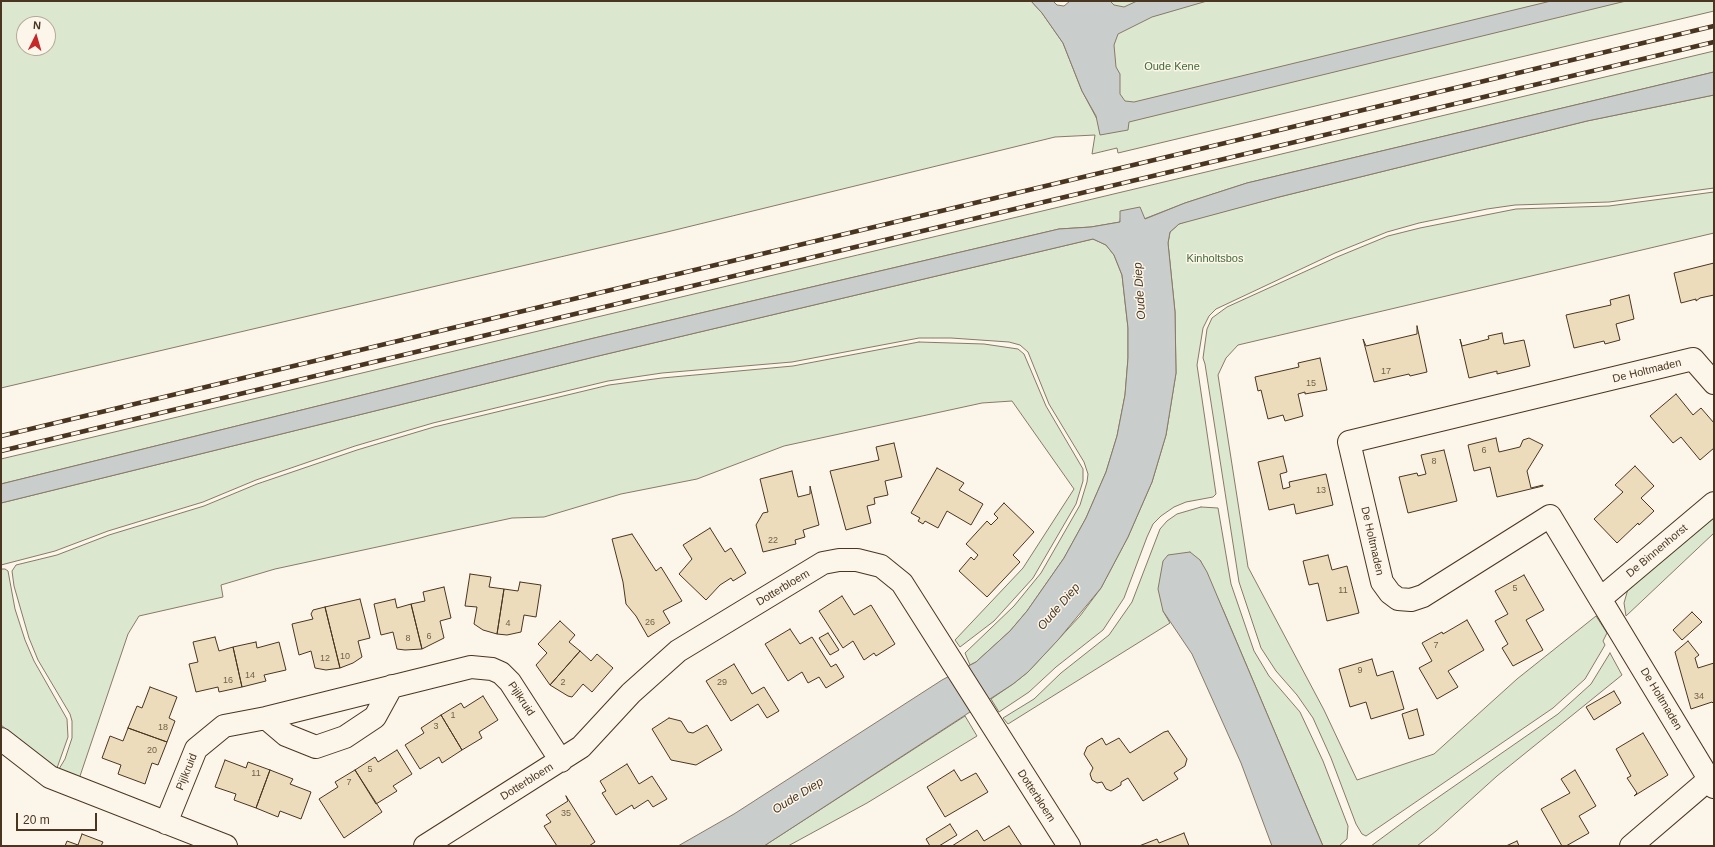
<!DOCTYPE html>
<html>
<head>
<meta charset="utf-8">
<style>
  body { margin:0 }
  #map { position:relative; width:1715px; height:847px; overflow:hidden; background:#fbf6e9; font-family:Arial,sans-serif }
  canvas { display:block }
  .frame { position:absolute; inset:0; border:2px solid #4a3520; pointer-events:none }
  .north { position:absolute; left:16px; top:16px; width:40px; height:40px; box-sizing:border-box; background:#fbf6e9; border:1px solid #b4a999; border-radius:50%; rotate:5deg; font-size:11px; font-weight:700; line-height:16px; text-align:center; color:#4a3520 }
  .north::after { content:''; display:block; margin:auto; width:14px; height:18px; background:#c62828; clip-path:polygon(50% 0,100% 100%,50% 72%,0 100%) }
  .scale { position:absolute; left:16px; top:813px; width:81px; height:18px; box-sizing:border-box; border:2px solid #4a3520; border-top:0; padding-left:5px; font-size:12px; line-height:14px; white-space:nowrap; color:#4a3520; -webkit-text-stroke:3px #fbf6e9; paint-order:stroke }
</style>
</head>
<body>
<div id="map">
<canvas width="1715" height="847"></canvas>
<div class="frame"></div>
<div class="north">N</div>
<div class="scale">20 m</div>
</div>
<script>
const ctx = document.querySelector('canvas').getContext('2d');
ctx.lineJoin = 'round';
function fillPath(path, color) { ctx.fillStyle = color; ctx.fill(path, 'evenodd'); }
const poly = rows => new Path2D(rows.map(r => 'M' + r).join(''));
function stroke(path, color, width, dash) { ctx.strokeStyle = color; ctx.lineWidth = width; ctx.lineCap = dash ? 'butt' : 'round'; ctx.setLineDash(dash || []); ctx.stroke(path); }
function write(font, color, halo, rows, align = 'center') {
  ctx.font = font + ' Arial,sans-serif'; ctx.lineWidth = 3; ctx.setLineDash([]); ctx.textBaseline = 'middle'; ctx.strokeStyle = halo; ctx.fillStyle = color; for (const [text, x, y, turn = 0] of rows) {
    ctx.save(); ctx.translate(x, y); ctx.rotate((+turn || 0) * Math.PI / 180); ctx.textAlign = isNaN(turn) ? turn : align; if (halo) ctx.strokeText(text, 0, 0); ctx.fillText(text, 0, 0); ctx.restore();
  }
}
const green = poly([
  [1,1,1031,1,1042,13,1063,43,1082,91,1097,119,1113,5,1110,1,1714,1,1714,11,1118,153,1117,148,1092,154,1095,135,1055,137,667,232,1,388,1,1],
  [24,24,48,24,48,48,24,48,24,24],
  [1714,51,1714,72,1247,183,1185,203,1144,219,1121,211,1120,222,1091,227,1059,229,590,339,1,484,1,459,1714,51],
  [1714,95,1714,188,1609,202,1515,205,1487,209,1419,223,1387,232,1335,253,1216,309,1209,316,1203,328,1197,365,1216,494,1213,497,1186,502,1174,507,1161,516,1153,524,1147,537,1124,598,1103,630,1056,667,1029,692,999,712,991,699,1013,684,1028,672,1080,616,1101,588,1128,537,1152,482,1166,435,1176,373,1175,312,1168,243,1170,232,1179,224,1194,219,1279,197,1587,121,1714,95],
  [1714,192,1714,233,1238,345,1226,358,1218,375,1248,567,1324,710,1357,780,1434,754,1517,679,1596,616,1607,633,1603,641,1605,645,1585,679,1553,708,1369,834,1366,836,1362,834,1356,824,1331,758,1313,718,1297,695,1276,671,1261,648,1239,582,1205,364,1203,358,1207,329,1212,318,1227,307,1337,257,1388,236,1420,228,1516,209,1609,206,1714,192],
  [1093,239,1106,245,1114,255,1122,275,1128,328,1128,358,1125,395,1117,436,1106,472,1086,518,1064,558,1027,611,1010,631,976,662,970,665,965,653,1014,606,1041,573,1080,505,1087,482,1088,474,1084,462,1049,404,1028,352,1020,345,1009,342,951,338,919,338,792,362,662,373,608,381,433,423,355,446,256,480,203,502,108,531,55,551,1,565,1,503,594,357,1093,239],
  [919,342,984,344,1018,349,1024,354,1046,406,1083,469,1083,481,1076,504,1033,578,994,621,960,647,955,640,1023,568,1074,489,1012,401,982,403,784,446,697,479,621,494,544,517,512,518,275,569,221,585,223,597,139,616,128,634,79,779,59,769,65,759,72,738,72,721,70,714,38,660,29,638,14,586,12,571,16,565,57,555,109,535,204,506,257,484,357,450,434,427,609,385,662,378,793,366,919,342],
  [1201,507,1218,508,1231,584,1254,651,1269,676,1300,712,1323,761,1348,826,1347,839,1339,846,1323,846,1224,612,1200,560,1163,611,1170,623,1008,724,1003,718,1034,699,1061,673,1109,635,1132,602,1160,529,1167,521,1177,514,1201,507],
  [1714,516,1714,533,1626,616,1624,603,1628,589,1714,516],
  [1,569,5,569,8,571,15,609,25,640,34,661,67,719,68,737,57,768,48,763,1,725,1,569],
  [1610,653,1622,675,1497,776,1436,831,1417,846,1371,846,1417,812,1558,714,1591,684,1610,653],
  [965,716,977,736,867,803,788,846,764,846,965,716]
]);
const water = poly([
  [1031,1,1053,1,1057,5,1064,6,1070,1,1110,1,1114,5,1124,7,1137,1,1207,1,1152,17,1118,34,1114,45,1116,67,1120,74,1120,94,1125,101,1134,102,1551,1,1626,1,1129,122,1128,130,1100,135,1096,116,1082,91,1063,43,1042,13,1031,1],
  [1714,72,1714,95,1587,121,1279,197,1179,224,1170,232,1168,243,1175,312,1176,373,1166,435,1152,482,1128,537,1101,588,1058,640,1028,672,1013,684,764,846,678,846,734,814,942,680,976,662,1010,631,1027,611,1064,558,1086,518,1106,472,1117,436,1125,395,1128,358,1128,328,1122,275,1114,255,1106,245,1093,239,594,357,1,503,1,484,590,339,1059,229,1091,227,1120,222,1120,211,1140,207,1145,219,1185,203,1247,183,1714,72],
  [1190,552,1200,560,1207,572,1323,846,1272,846,1241,763,1192,654,1163,611,1158,589,1163,561,1168,555,1190,552]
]);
const building = poly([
  [1714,263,1714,295,1700,298,1696,301,1696,299,1681,303,1674,273,1714,263],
  [1629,295,1634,319,1616,324,1620,340,1605,344,1604,341,1574,348,1566,315,1611,305,1610,300,1629,295],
  [1417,326,1427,372,1410,376,1409,374,1374,382,1363,339,1366,346,1417,334,1417,326],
  [1502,333,1504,344,1524,340,1530,366,1497,374,1497,371,1469,378,1460,339,1462,346,1489,339,1488,336,1502,333],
  [1320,358,1327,390,1305,394,1305,392,1298,394,1303,416,1285,421,1283,415,1268,419,1261,390,1258,391,1255,377,1299,367,1298,363,1320,358],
  [1676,394,1693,415,1701,408,1714,423,1714,448,1700,460,1681,437,1673,443,1650,416,1676,394],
  [1496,438,1499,452,1520,447,1523,440,1529,438,1543,445,1527,471,1531,488,1543,485,1543,486,1497,497,1490,467,1474,471,1468,445,1496,438],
  [894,443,902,477,885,481,888,495,874,498,875,504,867,506,871,523,846,530,830,471,879,460,876,447,894,443],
  [1444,450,1457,501,1408,513,1399,477,1417,473,1418,476,1426,474,1421,455,1444,450],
  [1283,456,1287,472,1280,474,1283,489,1290,487,1289,482,1326,474,1333,505,1296,514,1294,504,1269,510,1258,462,1283,456],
  [1635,466,1654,486,1641,498,1654,511,1639,525,1638,523,1617,543,1594,519,1623,492,1615,485,1635,466],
  [937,468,964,483,959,490,983,504,971,525,947,511,938,528,925,521,923,524,918,521,920,518,911,513,937,468],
  [792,471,798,497,810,494,810,486,819,525,803,530,805,537,795,540,796,544,763,552,756,525,763,513,768,512,760,479,792,471],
  [1004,503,1034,532,1013,555,1020,562,987,597,959,571,971,557,974,560,978,555,966,544,987,521,991,525,998,518,994,514,1004,503],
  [710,528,725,552,731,548,746,573,733,581,731,578,720,585,706,600,679,574,692,559,683,545,710,528],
  [632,534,656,571,661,567,682,601,663,611,670,623,648,637,636,616,626,604,623,582,612,539,632,534],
  [1328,555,1332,570,1347,566,1359,613,1327,621,1318,583,1309,585,1303,561,1328,555],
  [470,574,491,577,489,587,504,589,497,634,483,630,474,624,477,607,465,606,470,574],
  [1524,575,1544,610,1526,620,1543,650,1513,666,1502,648,1508,644,1495,621,1508,614,1495,591,1524,575],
  [520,582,541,585,536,617,524,615,521,632,507,635,497,634,504,589,518,591,520,582],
  [444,587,451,618,440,621,444,638,422,649,411,604,425,601,423,592,444,587],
  [842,596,854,615,871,605,895,644,876,656,874,653,864,660,853,641,843,648,819,611,842,596],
  [360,599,370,638,358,641,362,657,353,663,340,668,325,607,360,599],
  [395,599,397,608,411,604,422,649,405,650,397,649,393,632,381,635,374,604,395,599],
  [325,607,340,668,326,670,315,668,311,651,299,655,292,624,313,619,311,614,313,610,325,607],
  [1692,612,1702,622,1682,640,1673,630,1692,612],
  [1467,620,1484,650,1448,671,1458,687,1437,699,1419,668,1432,661,1422,643,1442,632,1443,634,1467,620],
  [560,621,575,635,569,642,580,651,550,685,536,665,547,653,538,644,560,621],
  [790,629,800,644,812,637,831,667,836,664,844,677,826,688,819,677,808,683,802,672,788,681,765,644,790,629],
  [828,633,839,650,830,655,819,638,828,633],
  [215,637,219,651,233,647,242,687,219,692,218,687,196,692,189,664,198,662,193,642,215,637],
  [1688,641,1699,655,1695,658,1698,668,1714,663,1714,704,1712,702,1691,709,1675,652,1688,641],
  [256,642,257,648,279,642,286,670,264,675,266,681,242,687,233,647,256,642],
  [580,651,591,661,597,654,613,668,592,692,583,684,572,697,568,696,550,685,580,651],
  [1372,659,1377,676,1393,671,1404,709,1371,719,1366,702,1350,707,1339,669,1372,659],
  [734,664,752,694,764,687,779,711,767,718,758,704,731,721,706,681,734,664],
  [150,687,177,697,169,718,175,721,167,742,128,728,137,706,142,708,150,687],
  [1614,691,1621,703,1594,720,1586,707,1614,691],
  [483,696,498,720,479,732,482,738,462,750,441,715,461,703,464,708,483,696],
  [1417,709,1424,735,1409,739,1402,714,1417,709],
  [441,715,462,750,442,763,439,757,420,769,405,745,424,733,421,728,441,715],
  [669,718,681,721,688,732,693,733,707,725,722,750,696,765,671,760,652,729,669,718],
  [128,728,167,742,158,765,152,763,145,784,118,774,121,765,102,758,110,736,123,741,128,728],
  [1168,731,1187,759,1185,766,1174,773,1178,779,1143,801,1128,778,1121,782,1121,785,1111,791,1106,789,1102,782,1097,783,1092,780,1090,774,1093,768,1084,754,1087,747,1102,738,1106,745,1119,738,1130,753,1164,732,1168,731],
  [1643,733,1668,775,1634,796,1637,793,1627,778,1631,776,1616,749,1643,733],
  [397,750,412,774,393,786,397,791,376,804,355,770,375,757,378,762,397,750],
  [225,760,246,768,248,762,270,770,256,808,234,800,236,794,215,787,225,760],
  [627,764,639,784,652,776,667,799,653,807,648,800,634,809,632,805,616,815,602,793,606,791,600,781,627,764],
  [270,770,293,779,290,784,311,792,301,819,280,811,278,817,256,808,270,770],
  [355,770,382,812,344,838,319,799,338,787,335,782,355,770],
  [954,770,961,781,976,773,988,792,945,817,927,787,954,770],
  [1575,770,1596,806,1579,816,1589,833,1566,846,1562,846,1541,809,1570,793,1561,779,1575,770],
  [566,796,595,842,589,846,557,846,544,826,551,822,546,815,568,801,566,796],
  [950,824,957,835,939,846,930,846,926,839,950,824],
  [1009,826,1022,846,952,846,977,830,984,841,1009,826],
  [1184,833,1189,846,1139,846,1157,839,1159,843,1184,833],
  [82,834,103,842,101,846,65,846,67,841,78,845,82,834],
  [1517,841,1519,846,1506,846,1517,841]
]);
const minor = poly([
  [1714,383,1693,359,1349,442,1382,582,1390,593,1398,599,1411,600,1423,596,1550,516,1714,787],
  [1600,599,1714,503],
  [266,718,286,735,316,747,345,737,375,717,392,686],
  [1,739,50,777,226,846],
  [166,823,196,749,224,726,266,718,471,667,492,669,501,673,510,682,561,761],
  [425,846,581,747,631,693,678,651,823,563,839,560,857,560,881,566,902,583,1069,846],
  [1631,846,1714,775]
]);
const rail = poly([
  [1,436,1714,26],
  [1,451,1714,42]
]);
const numberNames = [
  ["17",1386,372],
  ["15",1311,384],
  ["6",1484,451],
  ["8",1434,462],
  ["13",1321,491],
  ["22",773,541],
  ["5",1515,589],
  ["11",1343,591],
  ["26",650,623],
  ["4",508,624],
  ["6",429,637],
  ["8",408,639],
  ["7",1436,646],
  ["10",345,657],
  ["12",325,659],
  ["9",1360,671],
  ["14",250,676],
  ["16",228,681],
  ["2",563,683],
  ["29",722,683],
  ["34",1699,697],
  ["1",453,716],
  ["3",436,727],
  ["18",163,728],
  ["20",152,751],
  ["5",370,770],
  ["11",256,774],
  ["7",349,783],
  ["35",566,814]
];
const parkNames = [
  ["Oude Kene",1172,67],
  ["Kinholtsbos",1215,259]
];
const streetNames = [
  ["De Holtmaden",1647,371,-14],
  ["De Holtmaden",1372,541,77],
  ["De Binnenhorst",1657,551,-40],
  ["Dotterbloem",783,588,-31],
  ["Pijlkruid",521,699,56],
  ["De Holtmaden",1661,699,59],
  ["Pijlkruid",187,772,-68],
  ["Dotterbloem",527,782,-32],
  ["Dotterbloem",1036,796,57]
];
const waterNames = [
  ["Oude Diep",1140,291,-94],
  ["Oude Diep",1059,607,-49],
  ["Oude Diep",798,796,-32]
];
fillPath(green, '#dce7d0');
stroke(green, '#887966', 1);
fillPath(water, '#c9cecd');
stroke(water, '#887966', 1);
fillPath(building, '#ecdcbc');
stroke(building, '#4a3520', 1);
stroke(minor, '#4a3520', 24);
stroke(minor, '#fbf6e9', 22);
stroke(rail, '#4a3520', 4.5);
stroke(rail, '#fbf6e9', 3, [9]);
write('9px', '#725f47', null, numberNames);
write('11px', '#436837', '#fbf6e9', parkNames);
write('11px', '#4a3520', '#fbf6e9', streetNames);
write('italic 12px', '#4a3520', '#fbf6e9', waterNames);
</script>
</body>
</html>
